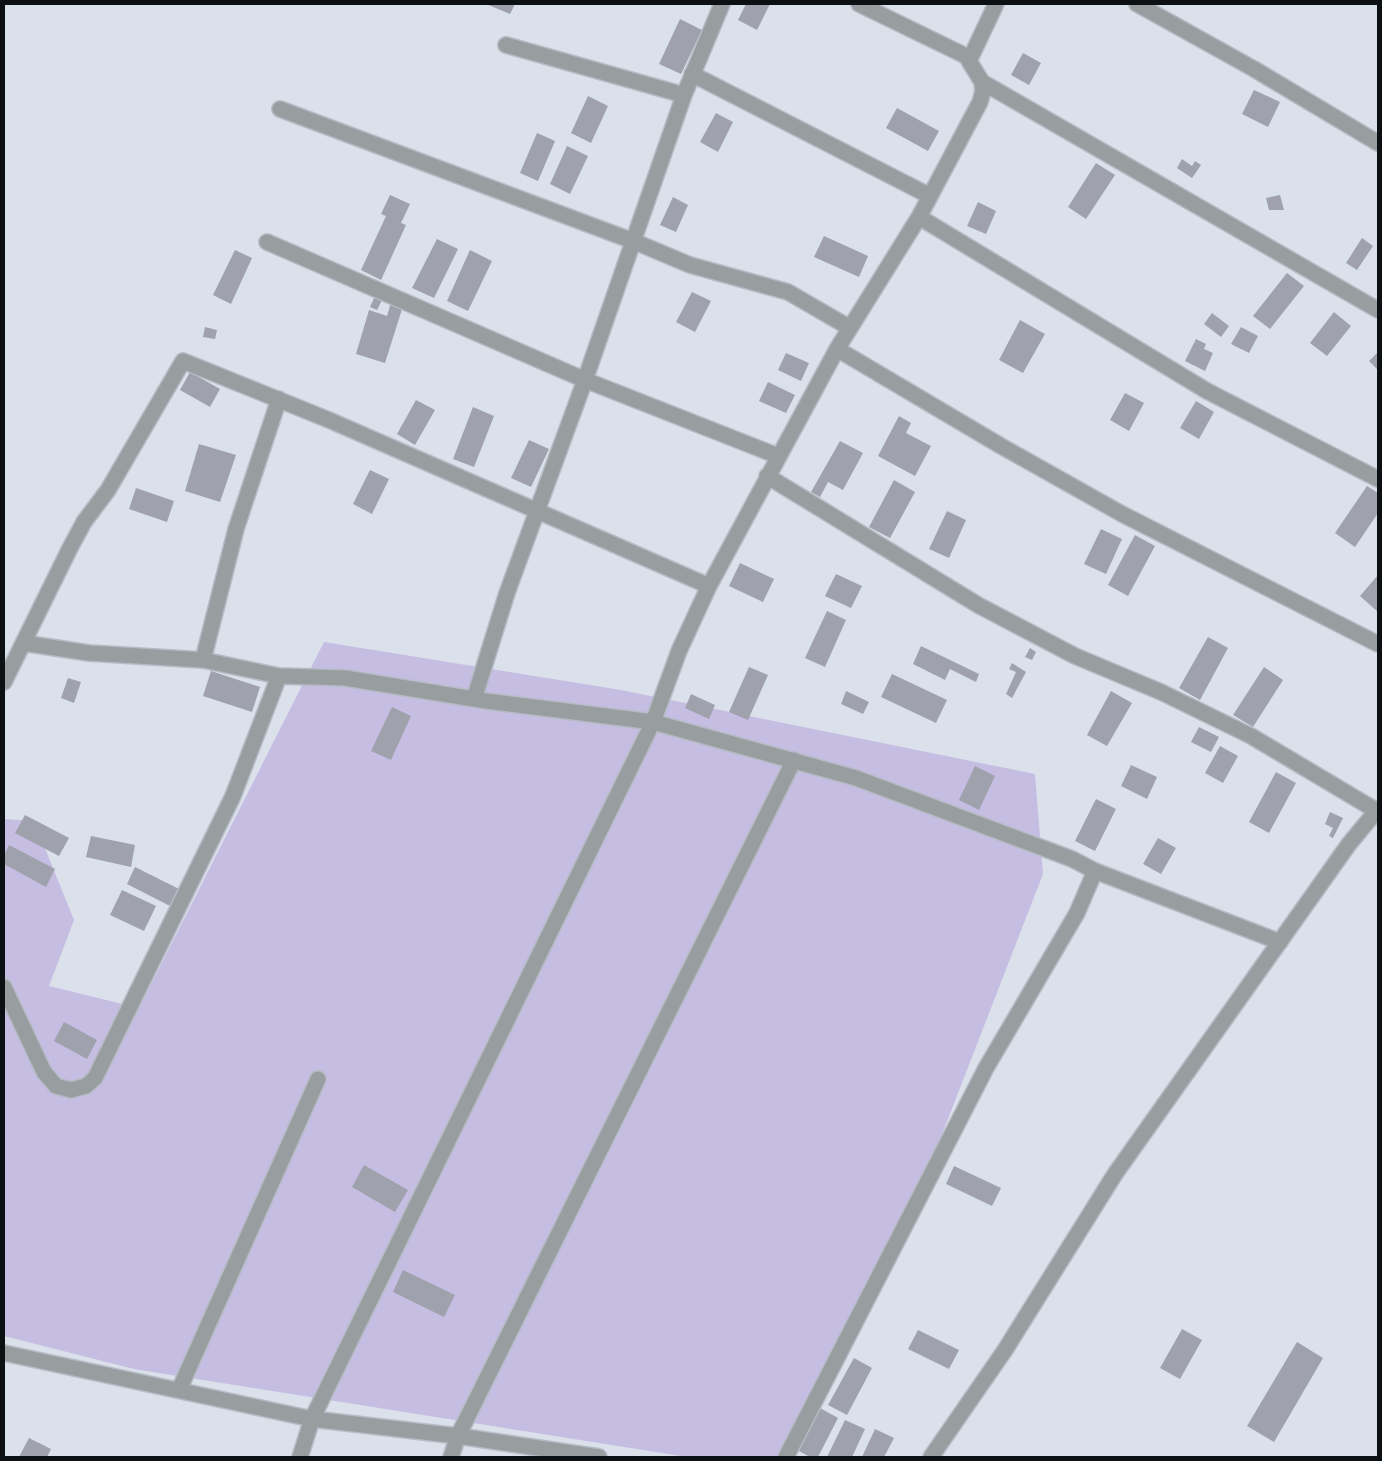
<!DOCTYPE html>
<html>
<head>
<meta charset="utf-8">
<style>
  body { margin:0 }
  #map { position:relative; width:1382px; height:1461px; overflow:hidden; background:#dae1eb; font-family:Barlow,sans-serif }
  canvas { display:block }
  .frame { position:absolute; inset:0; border:5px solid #0d1013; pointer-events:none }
</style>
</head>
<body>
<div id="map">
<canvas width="1382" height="1461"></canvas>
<div class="frame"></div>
</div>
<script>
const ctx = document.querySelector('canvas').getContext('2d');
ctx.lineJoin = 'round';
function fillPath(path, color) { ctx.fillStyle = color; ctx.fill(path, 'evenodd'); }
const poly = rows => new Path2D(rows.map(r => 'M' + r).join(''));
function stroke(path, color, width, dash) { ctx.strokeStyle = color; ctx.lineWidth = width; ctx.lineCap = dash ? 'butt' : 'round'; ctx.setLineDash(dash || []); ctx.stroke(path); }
const green = poly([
  [324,642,621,690,1035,774,1043,874,908,1222,792,1457,687,1457,134,1369,4,1336,4,819,34,821,74,920,49,986,139,1008]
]);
const building = poly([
  [486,4,515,4,510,14],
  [746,4,770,4,757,30,738,20],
  [680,19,702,30,681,74,659,64],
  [1023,53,1041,63,1029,85,1011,75],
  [1254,90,1280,102,1268,127,1242,114],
  [588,96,608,106,591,143,571,133],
  [897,108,939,131,928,151,886,128],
  [716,113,733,122,718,152,700,142],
  [537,133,555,141,538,181,520,173],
  [567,146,588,156,570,194,550,184],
  [1182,159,1192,166,1195,161,1201,165,1192,178,1177,168],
  [1096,163,1115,175,1086,219,1068,207],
  [390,195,410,204,401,223,406,225,381,280,361,270,386,216,381,214],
  [1280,195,1284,210,1269,210,1266,198],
  [673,197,688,205,676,232,660,225],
  [978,202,996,211,986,234,967,226],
  [824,236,868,256,859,277,814,257],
  [1362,238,1373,246,1357,270,1346,263],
  [437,239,458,249,434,298,412,288],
  [235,250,252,258,231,304,213,295],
  [470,250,492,261,468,311,447,301],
  [1287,273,1304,286,1270,329,1253,316],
  [692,292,711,301,695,332,676,322],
  [376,294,383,298,377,310,370,307],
  [391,302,403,306,385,363,356,354,369,310,387,316],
  [1334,312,1351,326,1327,356,1310,343],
  [1212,313,1229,326,1221,337,1204,324],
  [1020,320,1045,334,1023,373,999,360],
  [205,327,217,330,215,339,203,337],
  [1241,327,1258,336,1249,353,1231,344],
  [1196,339,1206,344,1204,349,1213,353,1205,371,1185,361],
  [1378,352,1378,370,1369,361],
  [786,353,809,363,801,381,778,370],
  [190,372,220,389,210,407,180,390],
  [768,382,795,395,786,413,759,401],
  [1125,393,1144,403,1129,431,1110,420],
  [416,400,435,410,415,445,397,434],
  [1196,401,1214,412,1199,439,1180,428],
  [473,407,494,416,474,467,453,459],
  [899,416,911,423,906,433,931,446,915,476,878,456],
  [529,440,549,449,531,487,511,478],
  [840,441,863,453,843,490,828,482,820,497,811,492],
  [199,444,236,455,220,502,185,491],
  [370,470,389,479,372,514,353,504],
  [894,480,915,492,890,538,869,527],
  [1367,486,1378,493,1378,513,1355,547,1335,533],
  [136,488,174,501,167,522,129,509],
  [947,511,966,520,949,558,929,549],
  [1101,529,1122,539,1106,574,1084,564],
  [1135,535,1155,546,1128,596,1108,585],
  [740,563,774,579,763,602,729,586],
  [836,574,862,586,851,608,825,596],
  [1378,575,1378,612,1360,596],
  [827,611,846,620,825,667,805,658],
  [1208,637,1228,648,1200,700,1179,688],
  [921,646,979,674,976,682,950,669,945,680,913,664],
  [1030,648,1036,652,1032,660,1025,657],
  [1012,663,1026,672,1012,698,1006,694,1016,672,1009,669],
  [749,667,768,675,748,720,729,712],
  [1264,667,1283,680,1253,727,1233,715],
  [211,671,260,687,252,712,203,696],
  [892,674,947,700,936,723,881,697],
  [68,678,81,682,74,703,61,698],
  [846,691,869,702,863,714,841,704],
  [1111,691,1132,703,1107,746,1087,735],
  [691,694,715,705,709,719,685,708],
  [392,707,411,716,391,760,371,751],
  [1199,727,1219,737,1211,752,1191,742],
  [1220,746,1238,756,1223,783,1205,773],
  [1131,765,1157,777,1147,799,1121,786],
  [975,766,995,776,979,810,959,800],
  [1276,772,1296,783,1269,833,1249,822],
  [1096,799,1116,809,1095,851,1075,841],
  [1330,812,1343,818,1333,838,1329,836,1333,828,1325,824],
  [25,815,69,838,59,856,15,833],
  [91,836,135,845,131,867,86,857],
  [1158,838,1176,848,1161,874,1143,864],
  [9,845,55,869,46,887,4,864,4,856],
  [135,867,179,889,170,906,127,884],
  [122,890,156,906,144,931,110,915],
  [64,1022,97,1040,87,1059,54,1041],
  [364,1165,408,1190,395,1212,352,1187],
  [954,1166,1001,1188,992,1206,946,1184],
  [403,1270,455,1295,444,1317,393,1292],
  [1182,1329,1202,1340,1180,1379,1160,1368],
  [918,1330,959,1350,949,1369,908,1349],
  [1297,1342,1323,1358,1274,1442,1247,1426],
  [854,1358,872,1368,847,1415,828,1405],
  [820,1408,838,1418,818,1457,810,1457,797,1450],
  [845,1420,865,1429,852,1457,827,1457],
  [875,1429,894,1438,884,1457,862,1457],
  [29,1438,51,1449,47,1457,19,1457]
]);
const street = poly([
  [859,4,970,58],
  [1137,4,1254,69,1378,143],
  [506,45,684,95],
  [692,74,930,196],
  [982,82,1378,310],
  [280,109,633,241,690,265,788,292,850,328],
  [919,217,1207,391,1378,479],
  [267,242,585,380,778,456],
  [837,349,1001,446,1122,514,1378,644],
  [767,476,978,605,1075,656,1161,692,1251,736,1377,811],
  [23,643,89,653,203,660,279,676],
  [203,660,236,529,279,399],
  [4,682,70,548,84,522,108,490,183,361,329,420,709,586],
  [474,699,507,593,585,380,684,95,722,4],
  [1095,871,1280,942],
  [4,987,44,1072,56,1086,71,1090,86,1086,95,1078,233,796,279,676,345,678,486,701,653,722,856,778,1072,859,1095,871,1077,913,986,1068,786,1457],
  [4,1353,312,1419,458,1436,599,1457],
  [179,1390,318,1079],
  [300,1457,312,1419,653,722,679,651,709,586,837,349,919,217,980,102,983,91,982,82,969,61,996,4],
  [451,1457,458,1436,794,760],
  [931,1457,1005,1350,1115,1174,1349,844,1378,809]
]);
fillPath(green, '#c6bde2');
fillPath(building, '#9fa1ac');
stroke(street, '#b5bbc4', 18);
stroke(street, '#989da0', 15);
</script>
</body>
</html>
